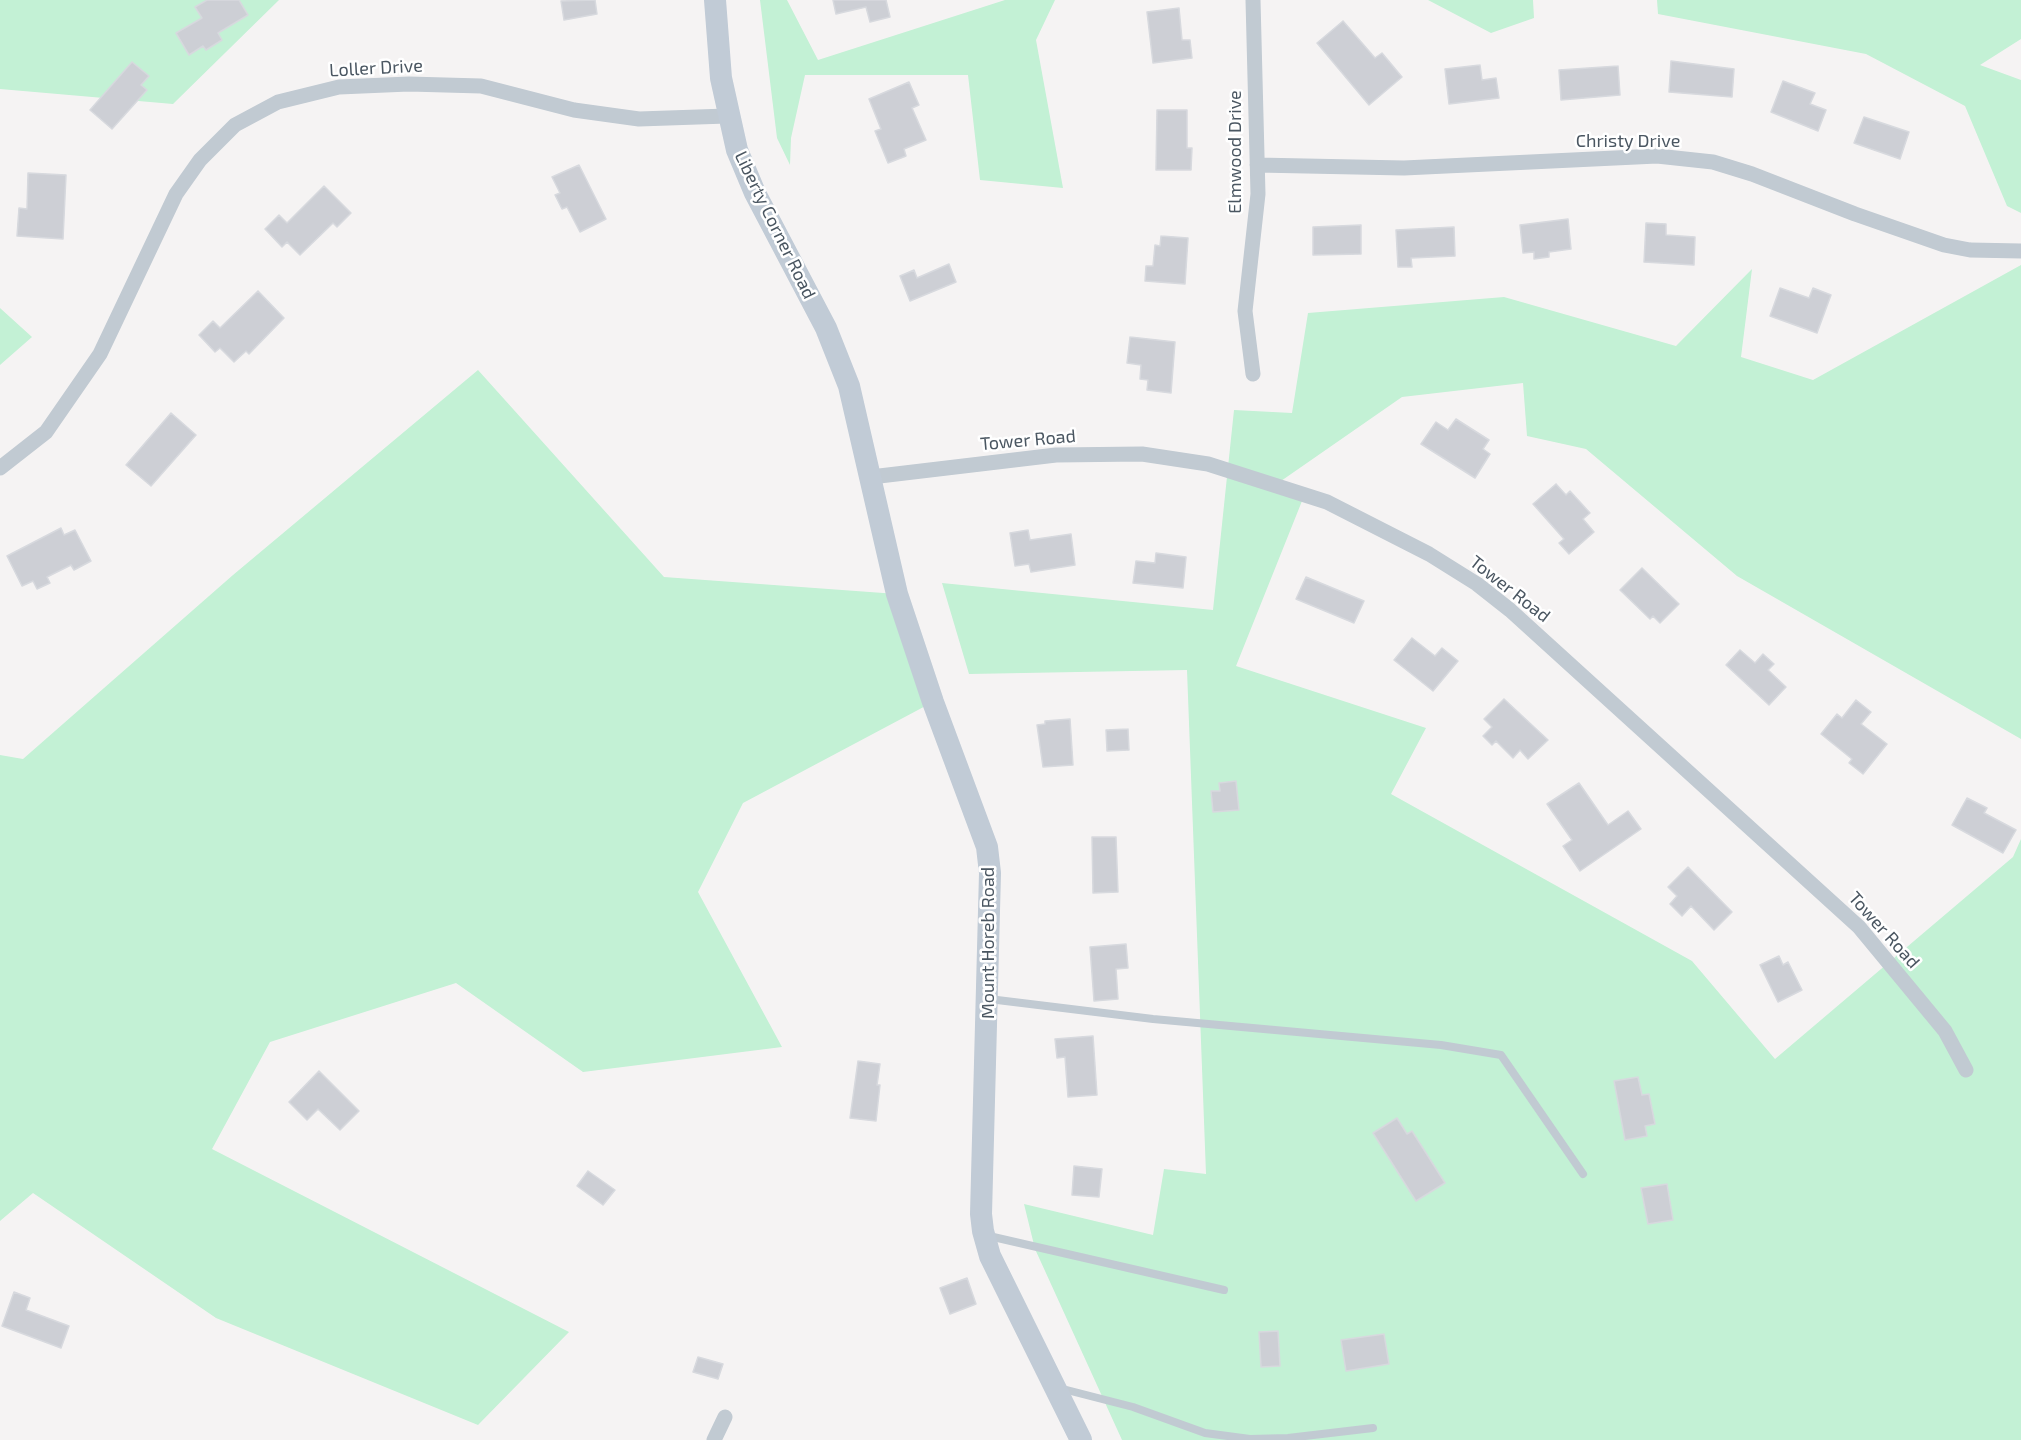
<!DOCTYPE html>
<html>
<head>
<meta charset="utf-8">
<style>
  body { margin:0 }
  canvas { display:block; background:#f5f3f3 }
</style>
</head>
<body>
<canvas width="2021" height="1440"></canvas>
<script>
const ctx = document.querySelector('canvas').getContext('2d');
ctx.lineJoin = 'round';
function fillPath(path, color) { ctx.fillStyle = color; ctx.fill(path, 'evenodd'); }
const poly = rows => new Path2D(rows.map(r => 'M' + r).join(''));
function stroke(path, color, width, dash) { ctx.strokeStyle = color; ctx.lineWidth = width; ctx.lineCap = dash ? 'butt' : 'round'; ctx.setLineDash(dash || []); ctx.stroke(path); }
function write(font, color, halo, rows, align = 'center') {
  ctx.font = font + ' "Exo 2",sans-serif'; ctx.lineWidth = 5; ctx.setLineDash([]); ctx.textBaseline = 'middle'; ctx.strokeStyle = halo; ctx.fillStyle = color; for (const [text, x, y, turn = 0] of rows) {
    ctx.save(); ctx.translate(x, y); ctx.rotate((+turn || 0) * Math.PI / 180); ctx.textAlign = isNaN(turn) ? turn : align; if (halo) ctx.strokeText(text, 0, 0); ctx.fillText(text, 0, 0); ctx.restore();
  }
}
const green = poly([
  [0,0,279,0,173,104,0,89],
  [760,0,787,0,818,60,1005,0,1055,0,1036,40,1063,188,980,180,968,75,805,75,791,138,790,165,777,138],
  [1428,0,1533,0,1534,18,1491,33],
  [1657,0,2021,0,2021,39,1980,65,2021,80,2021,213,2007,206,1965,106,1866,54,1658,14],
  [2021,265,2021,739,1737,576,1586,449,1527,436,1523,383,1402,397,1281,481,1306,491,1236,666,1426,728,1391,794,1692,961,1775,1059,2013,857,2021,839,2021,1440,1122,1440,1035,1249,1024,1204,1153,1235,1164,1169,1206,1174,1187,670,969,674,942,583,1213,610,1234,410,1292,413,1308,313,1504,297,1676,346,1752,269,1741,357,1813,380],
  [0,308,32,337,0,365],
  [478,370,664,577,897,594,933,702,743,803,698,892,782,1047,583,1072,456,983,270,1042,212,1149,569,1332,478,1425,216,1318,33,1193,0,1221,0,755,23,759,233,575]
]);
const building = poly([
  [207,0,239,0,248,15,218,33,222,40,206,50,203,46,189,55,176,33,202,18,195,7,207,0],
  [595,0,597,14,564,20,561,1,595,0],
  [833,0,886,0,890,17,870,22,866,7,836,14,833,0],
  [1179,8,1182,40,1190,40,1192,58,1153,63,1147,12,1179,8],
  [1343,21,1375,58,1382,53,1402,77,1369,105,1317,43,1343,21],
  [1671,61,1734,69,1732,97,1669,92,1671,61],
  [132,62,149,76,141,85,147,90,112,129,90,110,132,62],
  [1480,65,1482,80,1496,78,1499,98,1449,104,1445,69,1480,65],
  [1618,66,1620,95,1561,100,1559,70,1618,66],
  [1783,81,1815,93,1810,104,1826,110,1818,131,1771,112,1783,81],
  [909,82,919,105,912,108,926,140,904,149,906,156,888,163,875,131,881,129,869,99,909,82],
  [1157,110,1187,110,1187,148,1192,148,1191,170,1156,170,1157,110],
  [1864,117,1909,132,1900,159,1854,143,1864,117],
  [579,165,606,219,580,232,567,207,562,209,555,195,560,193,552,177,579,165],
  [28,173,66,175,63,239,17,236,19,208,27,209,28,173],
  [324,186,351,213,337,227,333,223,300,255,287,242,282,247,265,229,279,215,287,223,324,186],
  [1568,219,1571,249,1549,252,1549,257,1534,259,1534,252,1523,253,1520,225,1568,219],
  [1646,223,1666,224,1666,235,1695,237,1694,265,1644,262,1646,223],
  [1361,225,1361,254,1313,255,1313,227,1361,225],
  [1454,227,1455,256,1411,258,1412,267,1398,267,1396,230,1454,227],
  [1161,236,1188,238,1185,284,1145,281,1146,266,1153,266,1155,245,1160,246,1161,236],
  [949,264,956,282,910,301,900,276,914,270,917,278,949,264],
  [1780,288,1809,298,1813,288,1831,295,1817,333,1770,316,1780,288],
  [258,291,284,318,249,354,246,351,234,362,220,348,215,352,199,335,213,321,220,328,258,291],
  [1130,337,1175,342,1171,393,1147,390,1148,380,1140,379,1141,365,1127,363,1130,337],
  [171,413,196,435,151,486,126,465,171,413],
  [1456,419,1489,440,1483,449,1490,454,1475,478,1421,444,1436,422,1448,430,1456,419],
  [1556,484,1566,495,1570,491,1590,513,1583,519,1594,532,1569,554,1559,543,1564,539,1533,504,1556,484],
  [61,528,64,535,75,530,91,561,74,570,71,565,47,577,50,583,37,589,33,581,22,586,7,556,61,528],
  [1028,530,1030,540,1071,534,1075,565,1031,572,1029,564,1015,566,1010,533,1028,530],
  [1156,553,1186,557,1183,588,1133,583,1136,561,1155,563,1156,553],
  [1642,568,1679,604,1660,623,1653,616,1650,619,1620,590,1642,568],
  [1306,577,1364,601,1354,623,1296,599,1306,577],
  [1412,638,1435,656,1442,648,1458,661,1433,691,1394,660,1412,638],
  [1740,650,1755,663,1763,654,1774,664,1768,670,1786,687,1769,705,1726,665,1740,650],
  [1504,699,1548,740,1528,759,1520,750,1513,758,1496,741,1492,745,1483,736,1492,727,1484,719,1504,699],
  [1856,700,1871,712,1861,724,1887,744,1863,774,1849,763,1852,759,1821,734,1837,714,1842,718,1856,700],
  [1070,719,1073,765,1043,767,1037,725,1045,724,1045,721,1070,719],
  [1128,729,1129,750,1107,751,1106,730,1128,729],
  [1236,781,1239,810,1213,812,1211,791,1220,791,1219,783,1236,781],
  [1579,783,1608,825,1628,811,1641,829,1580,871,1563,846,1572,840,1547,804,1579,783],
  [1967,798,1987,808,1984,813,2016,830,2003,853,1952,825,1967,798],
  [1092,837,1116,837,1118,892,1093,893,1092,837],
  [1688,867,1732,912,1714,930,1691,906,1682,916,1670,904,1677,896,1668,887,1688,867],
  [1126,944,1128,968,1116,969,1118,999,1094,1001,1090,947,1126,944],
  [1779,956,1783,965,1788,962,1802,990,1778,1002,1760,965,1779,956],
  [1093,1036,1097,1095,1068,1097,1065,1057,1057,1058,1055,1039,1093,1036],
  [858,1061,880,1064,877,1085,880,1085,876,1121,850,1118,858,1061],
  [319,1071,359,1111,340,1130,318,1109,307,1120,289,1102,319,1071],
  [1638,1077,1642,1095,1649,1094,1655,1124,1645,1126,1647,1136,1625,1140,1614,1081,1638,1077],
  [1397,1118,1407,1134,1412,1131,1445,1183,1416,1201,1373,1133,1397,1118],
  [1074,1166,1102,1169,1099,1197,1072,1195,1074,1166],
  [588,1171,615,1190,603,1205,577,1186,588,1171],
  [1667,1184,1673,1220,1648,1224,1641,1188,1667,1184],
  [967,1278,976,1304,950,1314,940,1288,967,1278],
  [14,1292,30,1298,26,1310,69,1326,61,1348,2,1326,14,1292],
  [1278,1331,1280,1366,1261,1367,1259,1332,1278,1331],
  [1384,1334,1389,1364,1346,1371,1341,1340,1384,1334],
  [698,1357,723,1364,718,1379,693,1372,698,1357]
]);
const lane = poly([
  [989,999,1153,1019,1441,1045,1501,1055,1583,1174],
  [989,1236,1224,1290],
  [1059,1388,1133,1407,1205,1433,1250,1439,1288,1438,1373,1428]
]);
const street = poly([
  [1253,0,1258,194,1245,311,1253,374],
  [1257,165,1404,168,1657,156,1713,162,1752,174,1855,214,1944,245,1970,250,2021,251],
  [0,468,46,432,100,354,176,194,200,160,235,125,278,102,339,87,409,84,481,86,574,110,639,119,727,116],
  [871,477,1056,455,1142,454,1208,464,1327,502,1429,554,1477,584,1510,610,1859,927,1945,1031,1966,1070],
  [714,1440,725,1417]
]);
const secondary = poly([
  [715,0,721,78,737,150,755,193,826,328,849,386,897,594,933,702,987,847,990,873,981,1214,983,1231,990,1256,1081,1440]
]);
const streetNames = [
  ["Loller Drive",376,68,-3],
  ["Christy Drive",1628,141],
  ["Elmwood Drive",1235,152,-90],
  ["Liberty Corner Road",775,225,64],
  ["Tower Road",1028,440,-5],
  ["Tower Road",1510,589,38],
  ["Tower Road",1884,930,48],
  ["Mount Horeb Road",988,943,-90]
];
fillPath(green, '#c3f1d5');
fillPath(building, '#cdcfd5');
stroke(building, '#d7d9de', 1.5);
stroke(lane, '#c1cad2', 8);
stroke(street, '#c1cad2', 15);
stroke(secondary, '#c1cbd6', 22);
write('18px', '#4a5661', '#fff', streetNames);
</script>
</body>
</html>
